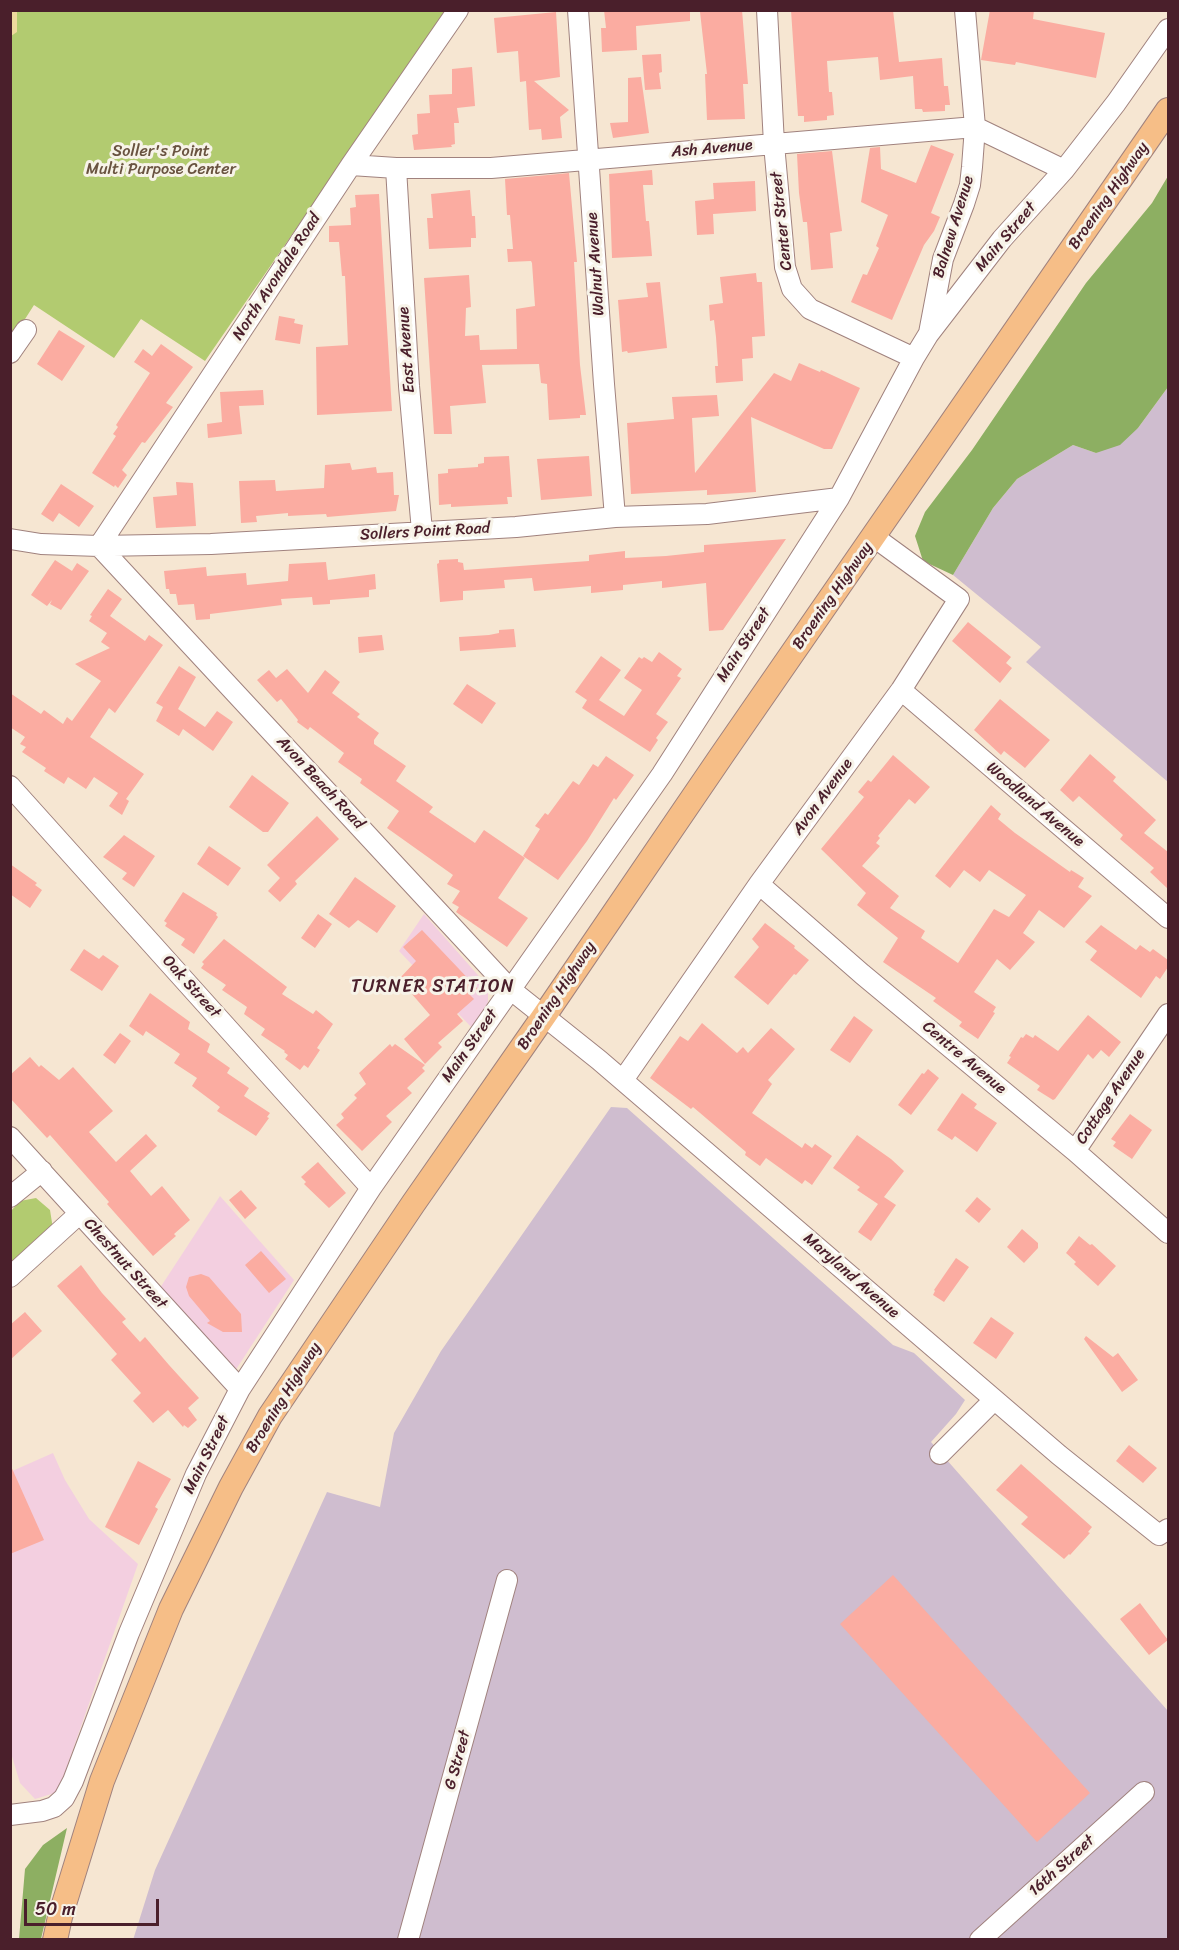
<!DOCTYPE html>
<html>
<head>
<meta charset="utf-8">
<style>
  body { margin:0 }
  #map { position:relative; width:1179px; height:1950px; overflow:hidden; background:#f6e6d2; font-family:Sriracha,sans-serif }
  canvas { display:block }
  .frame { position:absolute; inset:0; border:12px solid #4a1f2b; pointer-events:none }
  .scale { position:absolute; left:24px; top:1899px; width:135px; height:27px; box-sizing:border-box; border:3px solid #4a1f2b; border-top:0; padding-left:8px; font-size:18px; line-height:21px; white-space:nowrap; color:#4a1f2b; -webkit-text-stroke:4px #f7f3e8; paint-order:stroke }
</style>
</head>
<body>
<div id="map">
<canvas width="1179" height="1950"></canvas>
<div class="frame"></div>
<div class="scale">50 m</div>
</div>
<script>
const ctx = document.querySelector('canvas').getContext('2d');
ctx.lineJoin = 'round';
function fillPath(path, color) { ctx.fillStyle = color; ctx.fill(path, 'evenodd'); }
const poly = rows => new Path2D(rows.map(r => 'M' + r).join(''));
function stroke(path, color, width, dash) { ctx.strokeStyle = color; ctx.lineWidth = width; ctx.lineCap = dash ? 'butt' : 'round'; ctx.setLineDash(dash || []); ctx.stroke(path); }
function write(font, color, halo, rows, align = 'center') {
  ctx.font = font + ' Sriracha,sans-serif'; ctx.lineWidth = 6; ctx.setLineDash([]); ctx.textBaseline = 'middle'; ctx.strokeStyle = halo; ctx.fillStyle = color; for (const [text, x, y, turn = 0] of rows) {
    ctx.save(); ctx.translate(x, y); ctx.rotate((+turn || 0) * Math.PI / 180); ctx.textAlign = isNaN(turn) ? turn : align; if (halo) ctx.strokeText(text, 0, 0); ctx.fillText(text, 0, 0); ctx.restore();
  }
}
const built = poly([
  [424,914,484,982,488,992,488,1002,473,1029,399,951],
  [220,1196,294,1280,235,1371,158,1291],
  [53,1453,65,1480,89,1519,138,1564,58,1792,35,1799,20,1783,11,1753,10,1472]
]);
const industrial = poly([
  [1168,387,1168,782,1026,662,1041,647,953,575,993,508,1017,479,1073,445,1096,453,1138,428],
  [611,1107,627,1108,893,1345,914,1353,965,1400,956,1414,931,1442,1168,1711,1168,1939,133,1940,155,1870,327,1492,380,1507,394,1433,441,1351]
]);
const green = poly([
  [11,11,446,11,205,361,141,319,114,358,34,305,11,341],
  [36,1198,50,1210,53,1229,11,1267,11,1211,20,1201]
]);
const forest = poly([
  [1168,176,1168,387,1138,428,1120,445,1096,453,1073,445,1017,479,993,508,953,575,923,561,915,536,925,512,972,450,1086,283,1152,203],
  [67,1828,41,1939,19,1939,25,1869,43,1845]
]);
const sand = poly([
  [11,10,17,11,17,32,11,36]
]);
const building = poly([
  [604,10,690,10,690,21,636,26,637,50,602,52,601,28,606,28],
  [719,10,742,10,748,84,743,84,745,119,707,120,705,74,707,74,700,12],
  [791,10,893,10,899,62,942,58,944,86,948,86,950,105,945,105,945,111,923,112,922,109,915,109,913,76,880,80,878,57,827,61,829,92,832,92,834,115,827,116,827,120,804,122,804,116,798,116],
  [990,10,1034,10,1033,19,1105,33,1096,78,1016,62,1015,65,981,60],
  [556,12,560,77,534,81,569,110,560,117,562,138,542,140,541,129,529,130,526,81,520,82,518,51,497,53,494,18],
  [661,54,662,72,659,73,661,89,645,90,642,55],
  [472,67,475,106,457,108,459,123,454,123,455,144,451,145,452,147,414,150,412,135,418,134,417,114,430,113,429,95,452,94,452,69],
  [641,77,649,133,613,138,610,123,628,122,628,78],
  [931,145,954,154,931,213,940,217,934,231,924,245,892,320,851,302,863,274,867,275,879,248,876,246,888,215,861,202,870,148,880,147,881,169,916,183],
  [832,151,842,231,830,233,833,268,811,270,807,222,803,222,799,193,797,154],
  [652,170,653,185,643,185,646,221,649,221,652,256,612,258,609,174],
  [569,173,577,262,574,262,580,365,586,415,580,415,580,418,549,420,547,384,541,383,539,364,482,365,486,403,450,406,452,434,434,434,424,278,469,275,471,307,466,308,465,336,479,335,480,350,517,349,516,309,535,306,532,263,531,261,508,262,507,249,513,249,510,215,507,215,505,179],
  [755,181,756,211,713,214,714,234,697,235,695,201,714,199,713,183],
  [470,190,472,216,475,216,476,238,471,238,471,247,429,249,427,218,433,218,431,194],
  [379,194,392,411,317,415,316,347,348,345,345,276,342,276,339,242,329,242,329,226,351,225,350,208,356,207,355,195],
  [756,273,757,282,762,282,765,336,752,337,753,358,742,359,743,381,716,383,715,366,718,366,716,337,714,320,710,321,709,305,723,303,720,277],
  [660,282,667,348,628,353,627,351,622,352,618,300,648,297,646,283],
  [279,316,295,319,294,323,303,325,300,344,275,340],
  [59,330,85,346,62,381,37,364],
  [161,344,193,367,166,403,173,407,145,443,142,442,122,470,127,475,118,488,115,485,114,487,92,473,116,436,113,434,118,427,116,425,150,373,134,362,143,349,152,356],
  [799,363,820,372,821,370,860,388,832,449,824,449,751,417,756,492,707,495,707,490,631,494,627,423,674,419,672,397,717,395,719,416,692,418,695,473,774,373,791,381],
  [263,390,264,405,239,406,242,434,208,438,207,424,222,422,220,392],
  [509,456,512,497,507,497,508,504,451,507,451,504,439,505,438,474,448,473,448,469,478,467,478,464,484,463,484,457],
  [589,456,592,496,541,500,537,459],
  [350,463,352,470,376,467,377,473,393,472,394,495,399,495,396,511,327,517,326,514,288,516,288,513,256,516,257,522,241,523,239,481,275,480,276,491,324,488,325,465],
  [176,482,193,483,196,526,156,528,153,497,177,495],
  [61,484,94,506,79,527,59,513,53,522,41,514],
  [786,539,723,630,709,631,706,583,662,588,662,581,623,585,623,590,591,593,591,586,534,591,532,578,504,580,505,588,463,591,463,600,440,602,437,564,439,563,439,560,458,559,458,562,463,563,464,570,589,561,589,555,625,551,625,558,666,556,704,552,704,545],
  [55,560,72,571,77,563,89,571,61,610,50,604,52,600,47,606,31,595],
  [326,562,328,580,375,574,376,589,369,590,369,597,330,600,330,604,313,605,312,597,281,599,282,605,210,614,210,619,196,620,194,604,178,605,176,594,170,594,169,589,166,589,164,571,206,567,207,576,246,573,247,585,288,581,289,564],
  [108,589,122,599,110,616,145,641,149,635,163,645,115,713,109,708,90,737,144,774,126,799,129,801,122,815,109,806,118,793,94,777,86,789,68,777,64,784,44,771,46,768,22,752,26,747,20,744,25,737,10,727,10,693,41,714,44,710,63,724,67,717,72,721,101,681,75,664,110,648,101,642,107,633,89,621,92,616,90,615],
  [968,622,1011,657,1006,663,1012,668,1000,683,952,641],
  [514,629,516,647,460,651,459,637,489,635,499,633,499,630],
  [382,635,384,650,359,653,358,637],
  [659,652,682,669,677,676,681,678,656,714,668,722,656,738,658,740,650,752,582,708,587,700,575,692,601,656,621,670,599,700,624,716,642,690,624,678,639,657,642,659,644,657,652,662],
  [179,666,196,677,178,709,205,727,217,711,233,722,213,751,183,729,179,736,156,721,163,707,156,703],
  [287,669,308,693,325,670,340,682,332,693,360,714,357,717,379,733,374,740,374,744,406,766,396,781,433,807,429,812,475,843,484,830,525,858,498,898,528,918,507,947,456,912,459,907,452,903,460,891,447,884,453,875,387,828,399,811,360,783,362,779,338,762,344,753,310,727,308,730,297,722,298,720,281,699,277,702,257,680,269,670,276,678],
  [467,684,496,703,482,724,453,704],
  [1000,699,1050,740,1025,768,1004,751,1001,755,974,730],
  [1090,754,1116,777,1113,781,1156,820,1144,833,1168,852,1168,889,1150,872,1154,868,1120,839,1123,835,1079,796,1073,802,1060,790],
  [893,755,930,787,915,804,909,799,878,836,880,838,876,843,880,846,862,866,899,896,890,908,925,931,921,938,958,963,994,909,1009,917,1026,895,989,870,980,882,964,870,950,888,935,876,991,805,1001,814,998,819,1015,833,1070,872,1071,870,1084,878,1078,887,1092,896,1064,928,1039,910,1023,933,1035,942,1010,970,997,959,974,992,996,1007,993,1012,995,1013,978,1039,959,1026,962,1022,933,1001,936,998,883,962,898,938,857,905,866,893,821,849,864,797,858,792,868,780,871,782],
  [606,756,634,775,616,800,614,798,587,841,558,880,523,856,540,829,535,826,545,813,548,815,573,781,579,785,593,764,598,767],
  [252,775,289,803,268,832,263,832,229,807],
  [317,816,339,839,295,881,297,884,280,902,268,891,280,878,267,865],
  [124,835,155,856,134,887,122,879,127,873,103,857],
  [209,846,241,868,228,886,197,864],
  [10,864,37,883,35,885,42,890,30,908,10,894],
  [355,877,396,906,377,933,358,920,349,928,329,914],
  [183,892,217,913,216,915,218,917,194,954,181,945,185,939,165,926,167,923,164,921],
  [318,914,332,924,315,948,301,938],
  [765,923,795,946,794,948,809,960,796,975,794,974,768,1005,734,977,759,947,752,939],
  [1101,925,1136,950,1140,945,1150,952,1153,949,1168,960,1168,967,1160,979,1156,976,1141,998,1090,960,1097,951,1085,942],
  [422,930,478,989,470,995,474,999,457,1014,463,1021,438,1043,442,1047,425,1064,404,1039,430,1015,399,979,416,961,403,947],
  [224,939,287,987,282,994,313,1014,316,1010,333,1024,317,1048,320,1050,308,1068,304,1065,300,1070,285,1059,288,1055,284,1052,285,1051,261,1035,265,1029,244,1014,247,1007,222,990,226,985,201,968,204,964,202,962],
  [84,949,99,959,103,955,119,966,102,991,70,970],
  [150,993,190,1022,188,1029,210,1044,207,1052,230,1068,227,1073,249,1088,244,1096,270,1113,267,1117,269,1118,256,1136,217,1111,220,1107,192,1086,197,1078,174,1063,180,1054,146,1031,143,1036,129,1026],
  [1088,1015,1121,1042,1109,1057,1101,1050,1093,1059,1088,1054,1055,1099,1053,1100,1037,1090,1040,1086,1007,1063,1011,1057,1009,1056,1021,1037,1023,1038,1026,1034,1033,1038,1035,1035,1058,1051],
  [854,1016,873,1030,850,1063,830,1050],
  [702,1023,737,1053,743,1047,748,1053,771,1028,795,1049,768,1080,772,1084,752,1113,802,1148,805,1143,812,1148,815,1144,832,1156,812,1185,805,1180,802,1184,766,1158,760,1166,745,1155,746,1152,693,1107,691,1109,650,1078,680,1036,688,1041],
  [120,1033,131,1041,115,1064,103,1055],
  [390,1044,392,1047,395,1044,425,1065,422,1068,425,1071,407,1088,412,1093,386,1116,392,1122,362,1151,336,1125,344,1118,341,1114,357,1098,354,1095,366,1084,359,1073],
  [30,1057,39,1067,41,1065,59,1080,73,1067,113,1111,89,1132,116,1162,146,1134,157,1146,130,1171,151,1196,162,1186,190,1220,174,1234,176,1236,153,1256,107,1204,109,1202,50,1135,47,1138,10,1098,10,1075],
  [928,1069,939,1078,911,1115,898,1105,922,1073,924,1074],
  [962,1093,977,1104,974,1108,997,1123,977,1152,955,1136,952,1140,937,1130],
  [1130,1114,1152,1130,1132,1159,1113,1146,1116,1142,1111,1139],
  [857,1135,891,1159,904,1171,884,1197,896,1205,871,1241,858,1232,878,1204,857,1190,860,1187,833,1168],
  [318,1162,346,1193,329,1208,304,1184,306,1182,301,1177],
  [241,1190,257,1208,245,1219,229,1200],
  [977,1197,991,1209,979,1223,965,1211],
  [1022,1229,1038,1243,1038,1248,1024,1263,1007,1247],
  [1079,1236,1090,1245,1092,1244,1116,1266,1098,1286,1074,1264,1076,1262,1066,1253],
  [261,1251,286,1279,269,1293,245,1265],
  [956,1258,969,1267,944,1302,933,1295,935,1291,934,1290],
  [81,1265,102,1293,126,1319,122,1322,140,1342,145,1337,169,1365,199,1398,188,1408,197,1420,188,1428,184,1425,183,1427,168,1410,153,1423,133,1401,141,1393,111,1360,117,1354,57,1286],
  [201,1274,209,1277,241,1314,242,1332,223,1332,207,1323,210,1321,189,1296,186,1287,189,1277],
  [25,1312,42,1331,10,1360,10,1325],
  [991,1317,1014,1333,996,1359,973,1343],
  [1086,1336,1113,1357,1118,1353,1138,1380,1122,1392,1084,1339],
  [1129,1445,1157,1468,1143,1483,1116,1461],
  [138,1461,171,1479,155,1507,158,1509,139,1545,105,1527],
  [10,1464,44,1540,10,1554],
  [1021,1464,1092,1527,1088,1532,1090,1533,1070,1555,1069,1554,1064,1559,1021,1524,1028,1517,996,1490],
  [893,1575,1090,1793,1037,1842,840,1624],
  [1140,1603,1168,1640,1149,1655,1120,1619]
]);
const minor = poly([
  [578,10,604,384,615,517],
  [767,10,774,144,785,267,792,289,810,309,914,358],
  [351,165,396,168,491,168,975,127,1064,170],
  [396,168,409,386,422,531],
  [929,333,943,259,964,204,970,185,972,167,975,127,965,10],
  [10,353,26,330],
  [10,539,41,544,99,546,211,544,516,527,615,517,707,514,839,498],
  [99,546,510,989,599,1060,1059,1455,1159,1535,1168,1529],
  [99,546,351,165,458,10],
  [901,690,1168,918],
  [10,786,371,1188],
  [759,884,862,974,1075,1151,1168,1233],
  [623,1080,759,884,901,690,959,599,874,537],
  [10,1137,240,1389],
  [1075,1151,1168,1014],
  [10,1197,42,1171],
  [10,1277,79,1214],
  [940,1454,994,1400],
  [10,1815,42,1811,54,1807,64,1798,73,1781,129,1633,196,1474,240,1389,371,1188,662,774,839,498,914,358,928,335,1002,239,1064,170,1116,103,1168,29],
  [408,1940,507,1580],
  [980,1940,1144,1792]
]);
const major = poly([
  [55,1940,60,1917,102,1781,171,1609,231,1487,270,1416,413,1204,544,1016,722,755,1168,110]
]);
const streetNames = [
  ["Ash Avenue",712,149,-5],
  ["Broening Highway",1109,196,-55],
  ["Center Street",782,221,-96],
  ["Balnew Avenue",954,227,-73],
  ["Main Street",1006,237,-50],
  ["Walnut Avenue",596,264,-94],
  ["North Avondale Road",277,277,-57],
  ["East Avenue",407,350,-94],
  ["Sollers Point Road",425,532,-3],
  ["Broening Highway",833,596,-55],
  ["Main Street",744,645,-57],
  ["Avon Beach Road",320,783,47],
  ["Avon Avenue",823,797,-54],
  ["Woodland Avenue",1035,805,40],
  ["Oak Street",191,987,48],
  ["Broening Highway",557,996,-56],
  ["Main Street",470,1046,-55],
  ["Centre Avenue",964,1058,40],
  ["Cottage Avenue",1111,1097,-56],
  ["Chestnut Street",125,1264,48],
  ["Maryland Avenue",851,1276,41],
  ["Broening Highway",284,1398,-58],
  ["Main Street",207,1455,-64],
  ["G Street",458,1760,-75],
  ["16th Street",1062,1866,-42]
];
const parkNames = [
  ["Soller's Point",161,152],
  ["Multi Purpose Center",161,170]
];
const neighbourhoodNames = [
  ["TURNER STATION",433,987]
];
fillPath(built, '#f3cfe0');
fillPath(industrial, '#cfbdcf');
fillPath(green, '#b2cb70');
fillPath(forest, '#8daf62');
fillPath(sand, '#eeda9e');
fillPath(building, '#fbaca1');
stroke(minor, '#a0827e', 22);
stroke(major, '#a0827e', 26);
stroke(minor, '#fff', 20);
stroke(major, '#f6be87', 24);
write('16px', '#4a1f2b', '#f7f3e8', streetNames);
write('16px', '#695340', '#f7f3e8', parkNames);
ctx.letterSpacing = '1.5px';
write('18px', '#4a1f2b', '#f7f3e8', neighbourhoodNames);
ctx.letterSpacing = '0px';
</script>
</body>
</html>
